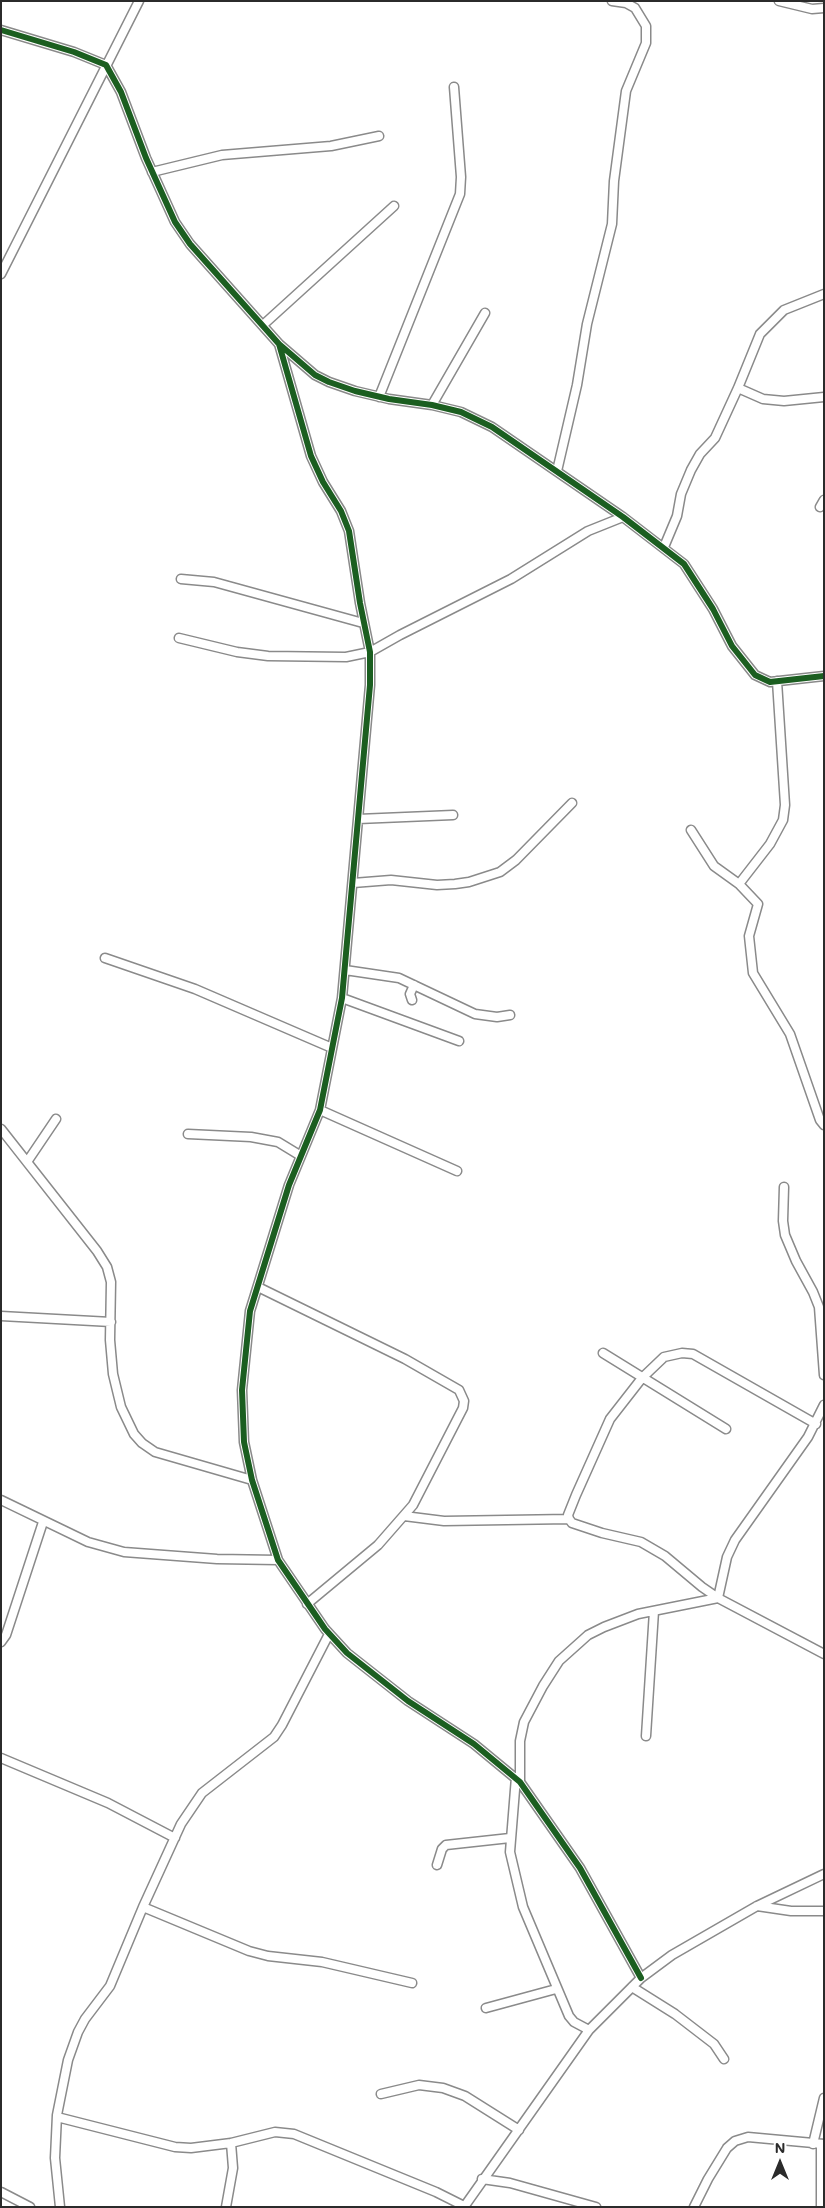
<!DOCTYPE html>
<html>
<head>
<meta charset="utf-8">
<style>
  body { margin:0 }
  #map { position:relative; width:825px; height:2208px; overflow:hidden; background:#fff; font-family:Mali,sans-serif }
  canvas { display:block }
  .frame { position:absolute; inset:0; border:2px solid #2b2b2b; pointer-events:none }
  .north { position:absolute; left:755px; top:2138px; width:50px; height:50px; -webkit-text-stroke:4px #fff; paint-order:stroke; rotate:0deg; font-size:14px; font-weight:700; line-height:20px; text-align:center; color:#2b2b2b }
  .north::after { content:''; display:block; margin:auto; width:18px; height:22px; background:#2b2b2b; clip-path:polygon(50% 0,100% 100%,50% 72%,0 100%) }
</style>
</head>
<body>
<div id="map">
<canvas width="825" height="2208"></canvas>
<div class="frame"></div>
<div class="north">N</div>
</div>
<script>
const ctx = document.querySelector('canvas').getContext('2d');
ctx.lineJoin = 'round';
const poly = rows => new Path2D(rows.map(r => 'M' + r).join(''));
function stroke(path, color, width, dash) { ctx.strokeStyle = color; ctx.lineWidth = width; ctx.lineCap = dash ? 'butt' : 'round'; ctx.setLineDash(dash || []); ctx.stroke(path); }
const street = poly([
  [779,1,812,9,824,8],
  [1,30,74,52,106,65,121,92,146,158,175,222,190,244,279,344,315,375,329,382,355,391,389,399,432,405,461,412,492,427,623,517,684,564,713,609,732,646,755,675,770,682,824,676],
  [152,172,222,155,331,146,379,136],
  [1,274,139,1],
  [263,325,394,206],
  [279,344,311,456,323,482,341,511,349,531,360,603,370,652,370,685,342,998,320,1110,289,1185,250,1311,242,1390,244,1442,252,1480,278,1560,325,1629,347,1653,408,1701,474,1744,520,1782,580,1868,641,1978],
  [738,388,763,399,784,401,824,397],
  [379,397,460,194,461,177,454,87],
  [432,405,485,313],
  [557,471,577,385,587,324,612,224,614,181,626,91,646,43,646,26,635,8,626,3,612,1],
  [820,507,824,500],
  [664,547,677,516,681,494,691,470,700,454,715,438,738,388,760,334,784,310,824,294],
  [181,579,214,582,363,623],
  [179,638,237,652,268,656,346,657,370,652,400,635,511,579,588,531,623,517],
  [358,819,453,815],
  [691,830,714,866,739,884,758,904,749,936,753,973,790,1034,820,1120,824,1125],
  [353,883,391,880,437,885,455,884,469,882,500,872,516,860,572,803],
  [739,884,770,844,783,820,785,805,777,681],
  [105,958,195,989,332,1048],
  [345,970,399,978,475,1014,497,1017,510,1015],
  [342,998,459,1041],
  [412,1000,410,994,414,985],
  [320,1110,457,1171],
  [1,1129,97,1251,107,1267,111,1282,110,1340,113,1374,121,1407,134,1434,142,1443,155,1452,252,1480],
  [188,1134,251,1137,278,1142,301,1156],
  [27,1162,56,1119],
  [784,1187,783,1221,785,1235,796,1261,813,1292,819,1307,824,1375],
  [258,1287,405,1359,459,1390,464,1401,463,1408,413,1505,378,1545,307,1604],
  [1,1316,111,1322],
  [603,1353,726,1429],
  [1,1500,88,1542,124,1552,217,1559,278,1560],
  [404,1516,444,1521,569,1519,572,1523,602,1533,641,1542,665,1556,702,1587,718,1598,824,1654],
  [569,1519,568,1515,576,1495,610,1419,642,1378,664,1357,682,1353,693,1354,816,1424],
  [1,1642,6,1635,43,1522],
  [646,1736,654,1611],
  [1,1758,108,1803,175,1838],
  [516,1777,510,1852,523,1907,569,2016,574,2022,589,2030],
  [520,1782,520,1741,524,1722,543,1686,559,1661,588,1635,604,1627,638,1614,718,1598,727,1557,735,1540,808,1437,824,1405],
  [437,1865,442,1849,446,1845,510,1838],
  [757,1906,791,1911,824,1911],
  [143,1907,249,1951,268,1956,322,1962,412,1983],
  [632,1987,675,2014,714,2044,724,2059],
  [486,2008,556,1989],
  [381,2094,419,2085,443,2088,465,2096,519,2130],
  [57,2117,175,2147,191,2148,231,2143,275,2132,294,2134,436,2192,464,2206],
  [813,2144,824,2098],
  [821,2144,821,2207],
  [482,2179,510,2183,596,2207],
  [1,2192,30,2207],
  [60,2207,55,2158,57,2115,68,2060,78,2032,85,2019,110,1986,143,1907,181,1824,202,1793,274,1737,282,1725,329,1634],
  [226,2207,233,2168,231,2143],
  [464,2207,589,2030,641,1978,672,1955,757,1906,824,1874],
  [694,2207,708,2179,727,2148,735,2141,748,2137,824,2144]
]);
const cycleway = poly([
  [1,30,74,52,106,65,121,92,146,158,175,222,190,244,279,344,315,375,329,382,355,391,389,399,432,405,461,412,492,427,623,517,684,564,713,609,732,646,755,675,770,682,824,676],
  [279,344,311,456,323,482,341,511,349,531,360,603,370,652,370,685,342,998,320,1110,289,1185,250,1311,242,1390,244,1442,252,1480,278,1560,325,1629,347,1653,408,1701,474,1744,520,1782,580,1868,641,1978]
]);
stroke(street, '#8a8a8a', 11);
stroke(street, '#fff', 8);
stroke(cycleway, '#1b5e20', 6);
</script>
</body>
</html>
